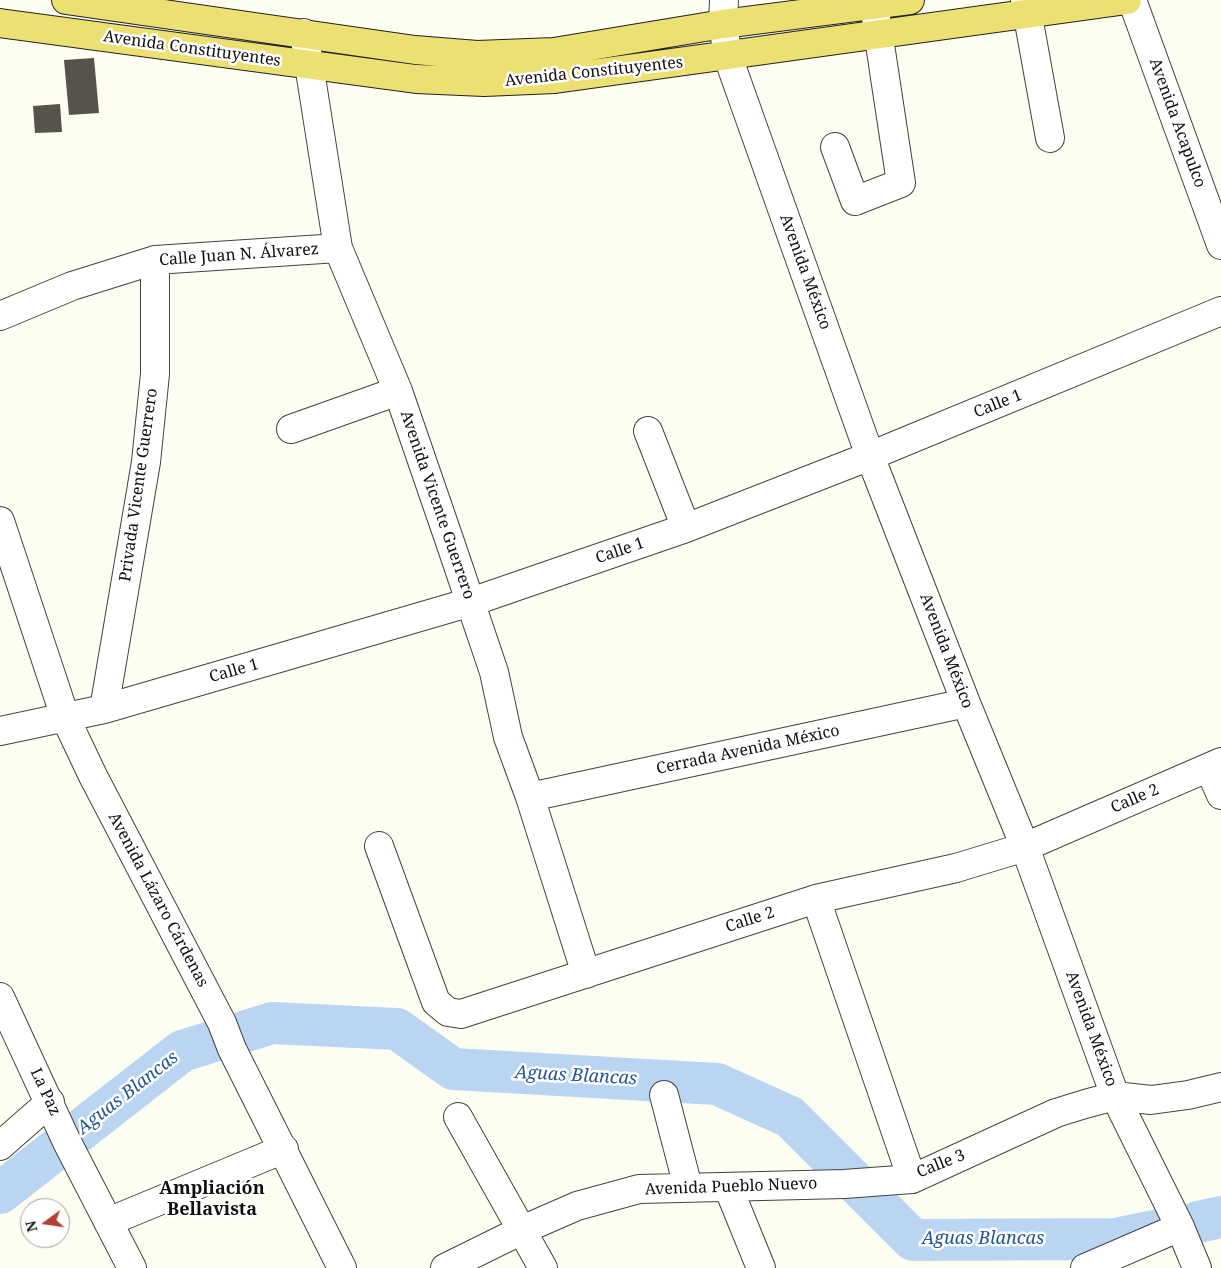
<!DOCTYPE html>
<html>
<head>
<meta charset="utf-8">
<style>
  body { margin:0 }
  #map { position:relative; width:1221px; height:1268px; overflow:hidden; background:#fefdf2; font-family:"Noto Serif",serif }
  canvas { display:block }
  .north { position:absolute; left:20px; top:1198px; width:50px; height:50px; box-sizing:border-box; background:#fff; border:1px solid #9f9f9f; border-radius:50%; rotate:256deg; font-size:14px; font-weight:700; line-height:20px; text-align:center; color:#0f0f0f }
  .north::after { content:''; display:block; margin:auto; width:18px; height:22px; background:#b33e32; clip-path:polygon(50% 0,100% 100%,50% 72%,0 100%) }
</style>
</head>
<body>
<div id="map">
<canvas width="1221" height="1268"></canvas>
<div class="north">N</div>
</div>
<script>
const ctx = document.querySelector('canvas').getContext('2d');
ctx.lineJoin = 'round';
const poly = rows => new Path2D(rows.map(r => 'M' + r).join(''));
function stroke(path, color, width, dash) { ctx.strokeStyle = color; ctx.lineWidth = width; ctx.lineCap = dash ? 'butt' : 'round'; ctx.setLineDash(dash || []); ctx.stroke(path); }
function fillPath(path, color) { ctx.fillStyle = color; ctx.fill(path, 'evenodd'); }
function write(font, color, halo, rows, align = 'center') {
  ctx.font = font + ' "Noto Serif",serif'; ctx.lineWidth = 5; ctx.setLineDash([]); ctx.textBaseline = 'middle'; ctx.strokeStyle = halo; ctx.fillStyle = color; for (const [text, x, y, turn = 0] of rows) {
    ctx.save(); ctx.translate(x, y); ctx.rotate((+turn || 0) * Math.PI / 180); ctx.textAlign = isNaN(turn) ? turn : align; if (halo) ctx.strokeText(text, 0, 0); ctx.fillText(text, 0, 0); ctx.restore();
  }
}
const river = poly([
  [0,1193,182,1051,272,1023,397,1029,453,1069,717,1084,790,1117,913,1240,1115,1239,1159,1230],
  [1198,1222,1221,1217]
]);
const building = poly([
  [94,58,99,113,69,115,64,60],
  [60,104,62,132,35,133,33,106]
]);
const minor = poly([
  [724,0,723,24,728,57,870,456,966,703,1025,847,1115,1096,1180,1227,1197,1268],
  [1025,0,1050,138],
  [1132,0,1221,245],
  [304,33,338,248,398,391,450,542,494,672,508,737,530,797,586,974],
  [835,147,855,201,901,183,874,5],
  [0,316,72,286,155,260,338,248],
  [291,429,398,391],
  [648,431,686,528],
  [0,521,65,717,93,776,222,1023,232,1049,342,1268],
  [104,709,146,462,155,374,155,260],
  [0,731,104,709,471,602,686,528,870,456,1221,311],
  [1209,768,1221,795],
  [530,797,966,703],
  [379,846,436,1002,448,1012,461,1014,816,899,956,868,1025,847,1221,762],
  [816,899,912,1179],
  [0,997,67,1142,132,1268],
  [664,1095,688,1187],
  [458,1117,543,1268],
  [0,1146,50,1102],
  [728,1187,761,1268],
  [108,1222,284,1149],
  [445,1268,522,1230,577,1206,639,1189,844,1184,912,1179,1056,1113,1085,1104,1115,1096,1151,1100,1188,1095,1221,1087],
  [1085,1268,1180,1227]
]);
const major = poly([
  [66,0,415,50,477,55,554,52,723,24,910,0],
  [0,23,416,79,484,82,555,79,1127,0]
]);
const streetNames = [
  ["Avenida Constituyentes",192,49,8],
  ["Avenida Constituyentes",594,72,-6],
  ["Avenida Acapulco",1177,123,70],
  ["Calle Juan N. Álvarez",239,255,-4],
  ["Avenida México",805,272,70],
  ["Calle 1",998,404,-22],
  ["Privada Vicente Guerrero",139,485,-82],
  ["Avenida Vicente Guerrero",437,505,71],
  ["Calle 1",620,551,-19],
  ["Avenida México",946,651,69],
  ["Calle 1",234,671,-16],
  ["Cerrada Avenida México",748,750,-12],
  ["Calle 2",1135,799,-23],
  ["Avenida Lázaro Cárdenas",158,900,62],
  ["Calle 2",750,920,-18],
  ["Avenida México",1091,1029,70],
  ["La Paz",45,1092,65],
  ["Calle 3",941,1164,-22],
  ["Avenida Pueblo Nuevo",731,1187,-2]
];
const waterNames = [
  ["Aguas Blancas",576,1076,3],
  ["Aguas Blancas",128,1093,-38],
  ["Aguas Blancas",983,1239]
];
const neighbourhoodNames = [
  ["Ampliación",212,1189],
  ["Bellavista",212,1210]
];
stroke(river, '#bad5f1', 42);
fillPath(building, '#57524c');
stroke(minor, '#424242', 30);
stroke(major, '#202020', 30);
stroke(minor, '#fff', 28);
stroke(major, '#ede073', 28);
write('16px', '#0f0f0f', '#fff', streetNames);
write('italic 18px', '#225496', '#fff', waterNames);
write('bold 18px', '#0f0f0f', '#fff', neighbourhoodNames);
</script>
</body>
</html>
